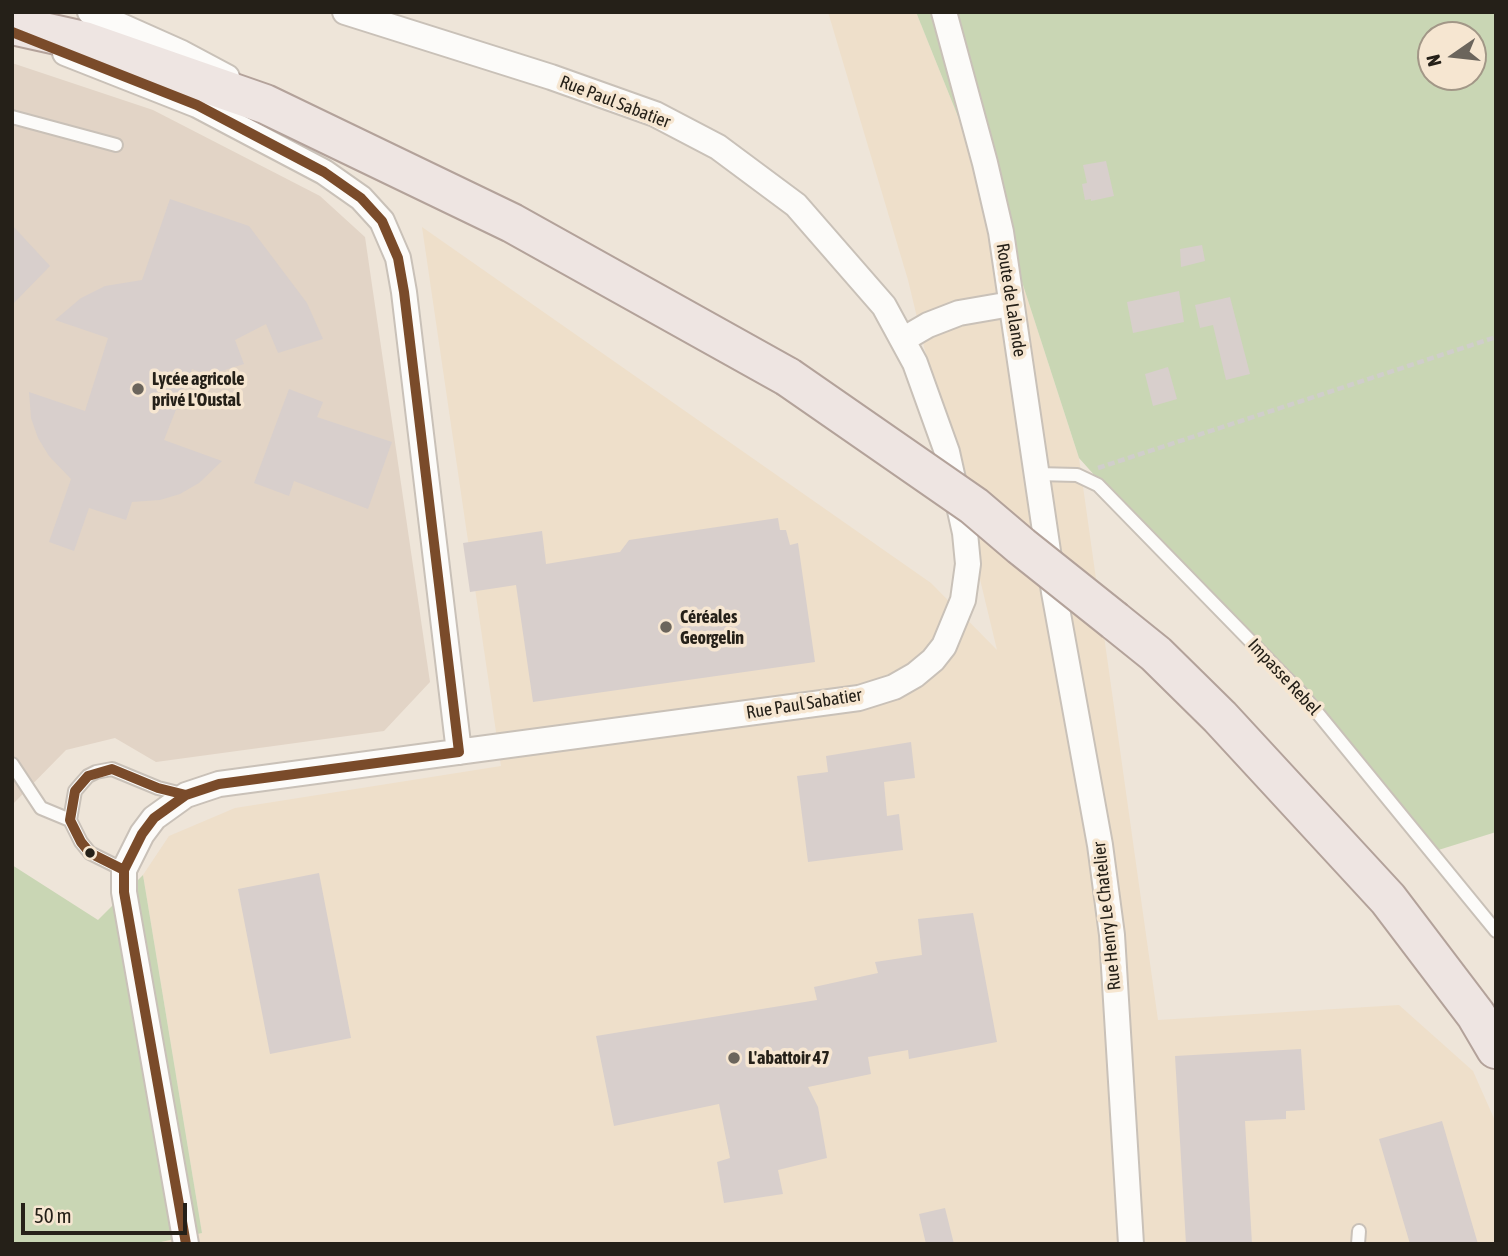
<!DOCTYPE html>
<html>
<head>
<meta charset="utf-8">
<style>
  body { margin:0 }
  #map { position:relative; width:1508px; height:1256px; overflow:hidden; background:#eee5d9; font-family:"Asap Condensed",sans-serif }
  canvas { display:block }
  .frame { position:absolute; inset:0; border:14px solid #252018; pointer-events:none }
  .north { position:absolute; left:1417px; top:21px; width:70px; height:70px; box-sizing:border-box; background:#f6e6d1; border:2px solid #a29787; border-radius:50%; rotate:256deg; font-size:19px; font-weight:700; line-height:28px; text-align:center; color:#252018 }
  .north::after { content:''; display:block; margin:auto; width:24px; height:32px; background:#6b655c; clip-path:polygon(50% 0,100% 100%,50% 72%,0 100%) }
  .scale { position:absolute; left:21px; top:1203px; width:166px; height:32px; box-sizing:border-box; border:4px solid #252018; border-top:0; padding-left:9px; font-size:21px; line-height:24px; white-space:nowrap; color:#252018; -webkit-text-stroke:5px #f6e6d1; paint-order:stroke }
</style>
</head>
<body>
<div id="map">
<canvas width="1508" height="1256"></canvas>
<div class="frame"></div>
<div class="north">N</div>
<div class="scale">50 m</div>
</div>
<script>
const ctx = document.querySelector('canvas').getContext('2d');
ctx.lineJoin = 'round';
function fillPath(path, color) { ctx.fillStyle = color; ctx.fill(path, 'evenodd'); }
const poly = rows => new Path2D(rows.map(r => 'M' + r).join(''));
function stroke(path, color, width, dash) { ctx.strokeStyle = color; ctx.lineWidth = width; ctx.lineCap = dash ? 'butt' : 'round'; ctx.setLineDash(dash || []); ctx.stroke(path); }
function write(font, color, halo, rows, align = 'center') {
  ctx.font = font + ' "Asap Condensed",sans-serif'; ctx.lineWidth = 7; ctx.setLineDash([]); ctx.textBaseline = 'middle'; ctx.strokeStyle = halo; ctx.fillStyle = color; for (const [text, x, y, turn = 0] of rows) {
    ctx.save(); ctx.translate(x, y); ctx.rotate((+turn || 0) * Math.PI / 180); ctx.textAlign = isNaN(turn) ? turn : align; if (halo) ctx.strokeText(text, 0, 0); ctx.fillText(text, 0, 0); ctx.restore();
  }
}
const built = poly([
  [828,12,916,12,1012,251,1079,458,1158,1020,1399,1005,1473,1071,1496,1123,1496,1244,152,1244,202,1233,143,875,169,836,235,808,501,766,422,227,931,583,997,650,908,280]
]);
const education = poly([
  [12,63,153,110,320,196,365,237,430,682,384,731,156,762,115,738,66,750,12,805]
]);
const green = poly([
  [916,12,1496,12,1496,832,1432,852,1079,458,1012,251],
  [1431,35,1473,35,1473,77,1431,77],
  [12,865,98,920,143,875,202,1233,152,1244,12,1244]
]);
const building = poly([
  [1106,161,1114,196,1091,201,1091,199,1085,200,1082,184,1087,183,1083,165],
  [170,199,249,226,307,303,323,339,278,353,266,324,235,340,244,364,209,375,192,369,164,440,222,461,199,483,180,494,160,500,132,502,126,520,89,508,74,551,49,542,71,479,49,456,38,438,31,418,29,392,85,411,108,338,55,320,81,298,105,286,142,280],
  [12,225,50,266,12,305],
  [1202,245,1205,261,1181,267,1180,249],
  [1179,291,1184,322,1133,333,1127,302],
  [1230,297,1250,374,1226,380,1213,325,1200,328,1195,305],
  [1168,367,1177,399,1153,406,1145,374],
  [289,389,323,402,317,417,392,442,368,509,294,481,289,496,254,483],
  [778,518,780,530,786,530,790,545,798,543,815,662,533,702,516,585,470,592,463,543,542,531,546,564,620,552,629,540],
  [911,742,915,778,884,782,887,816,899,814,903,850,808,862,797,776,828,772,826,756],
  [319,873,351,1038,270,1054,238,889],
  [973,913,997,1042,909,1059,908,1050,868,1057,871,1074,808,1087,818,1107,827,1158,778,1170,783,1194,724,1203,717,1162,730,1158,719,1104,614,1126,596,1036,817,1000,814,987,878,973,875,962,922,955,918,919],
  [1301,1049,1305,1110,1286,1111,1286,1119,1245,1121,1252,1244,1186,1244,1175,1056],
  [1442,1121,1478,1244,1410,1244,1379,1139],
  [945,1208,954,1244,926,1244,919,1214]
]);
const path = poly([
  [1098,468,1496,337]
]);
const lane = poly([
  [12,117,116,145],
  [1037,474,1077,475,1098,485,1302,694,1496,931],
  [12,764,41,808,70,820],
  [124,870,90,853,81,842,70,820,75,791,81,784,88,776,96,772,112,769,158,788,186,795],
  [1358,1244,1359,1231]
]);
const street = poly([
  [90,12,182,53,227,77],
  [944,12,985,163,1001,232,1054,592,1100,845,1112,935,1131,1244],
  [65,53,197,105,324,172,361,198,382,221,398,258,404,292,459,752],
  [904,339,928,325,959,313,1011,304],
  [186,1244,124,892,124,870,142,834,154,818,186,795,219,784,859,698,894,687,915,675,933,660,944,646,963,600,968,564,965,533,947,452,915,363,884,306,796,205,718,147,655,114,551,77,345,12]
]);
const primary = poly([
  [12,25,84,41,265,104,512,223,788,377],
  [1115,621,1156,654,1220,717,1388,899,1476,1015,1496,1049]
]);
const primaryBridge = poly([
  [788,377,974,506,1021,546,1115,621]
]);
const bus1 = poly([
  [12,32,197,105,324,172,361,198,382,221,398,258,404,292,459,752,219,784,186,795,154,818,142,834,124,870,124,892,186,1244],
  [124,870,90,853,81,842,70,820,75,791,88,776,112,769,158,788,186,795]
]);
const markers = [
  [138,389,7,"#6b655c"],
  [666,627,7,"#6b655c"],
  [90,853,6,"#252018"],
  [734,1058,7,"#6b655c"]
];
const streetNames = [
  ["Rue Paul Sabatier",615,102,21],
  ["Route de Lalande",1011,300,81],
  ["Impasse Rebel",1284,677,47],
  ["Rue Paul Sabatier",804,704,-9],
  ["Rue Henry Le Chatelier",1107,916,-96]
];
const poiNames = [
  ["Lycée agricole",152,379],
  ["privé L'Oustal",152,400],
  ["Céréales",680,617],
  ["Georgelin",680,638],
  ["L'abattoir 47",748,1058]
];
fillPath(built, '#eedfca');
fillPath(education, '#e2d4c6');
fillPath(green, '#c9d6b4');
fillPath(building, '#d8cfcc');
stroke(lane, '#c9c1b8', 16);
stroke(street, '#c9c1b8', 28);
stroke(primary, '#b3a29a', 42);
stroke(path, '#d0cecb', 4.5, [7, 3.5]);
stroke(lane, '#fcfbf9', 12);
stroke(street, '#fcfbf9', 24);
stroke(primary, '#eee5e2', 38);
stroke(primaryBridge, '#b3a29a', 42, []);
stroke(primaryBridge, '#eee5e2', 38);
stroke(bus1, '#7a4b2a', 10);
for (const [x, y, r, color] of markers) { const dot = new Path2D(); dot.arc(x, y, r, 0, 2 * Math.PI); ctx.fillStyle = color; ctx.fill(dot); stroke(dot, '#f6e6d1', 2.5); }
write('18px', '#252018', '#f6e6d1', streetNames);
write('bold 18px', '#252018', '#f6e6d1', poiNames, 'left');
</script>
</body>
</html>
